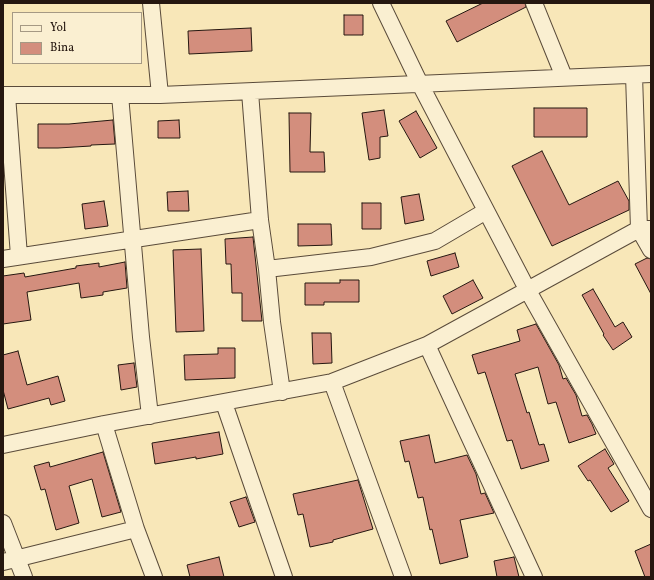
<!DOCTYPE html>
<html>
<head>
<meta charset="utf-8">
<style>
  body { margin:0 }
  #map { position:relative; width:654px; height:580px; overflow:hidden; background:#f8e7b8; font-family:Vollkorn,serif }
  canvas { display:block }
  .frame { position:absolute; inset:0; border:4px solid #251710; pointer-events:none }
  .legend { position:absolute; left:12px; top:12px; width:130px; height:52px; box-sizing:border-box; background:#faefd1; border:1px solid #a59984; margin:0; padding:5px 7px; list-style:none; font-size:12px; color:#251710 }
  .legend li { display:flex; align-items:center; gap:8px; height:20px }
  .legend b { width:20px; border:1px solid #a59984 }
</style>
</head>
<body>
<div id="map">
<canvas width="654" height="580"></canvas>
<div class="frame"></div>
<ul class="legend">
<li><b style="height:5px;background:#faefd1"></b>Yol</li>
<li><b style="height:11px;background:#d38e7d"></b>Bina</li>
</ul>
</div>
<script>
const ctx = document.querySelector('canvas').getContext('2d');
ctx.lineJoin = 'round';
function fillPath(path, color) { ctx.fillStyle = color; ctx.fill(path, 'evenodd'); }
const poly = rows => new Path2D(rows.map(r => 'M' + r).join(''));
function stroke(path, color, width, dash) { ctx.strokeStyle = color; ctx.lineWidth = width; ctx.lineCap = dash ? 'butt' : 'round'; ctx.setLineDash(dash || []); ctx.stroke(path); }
const building = poly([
  [483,3,525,3,526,7,457,42,446,21,483,3],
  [344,15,363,15,363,35,344,35,344,15],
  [251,28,252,51,189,54,188,31,251,28],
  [534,108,587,108,587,137,534,137,534,108],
  [384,110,388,136,380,137,380,158,369,160,362,113,384,110],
  [416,111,437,148,420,158,399,121,416,111],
  [289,113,311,113,310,152,324,152,325,172,290,172,289,113],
  [113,120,115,144,91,145,91,146,58,148,38,148,38,124,69,124,113,120],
  [179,120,180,138,158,138,158,121,179,120],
  [542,151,569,205,618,181,629,201,629,210,552,246,512,166,542,151],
  [188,191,189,211,168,211,167,192,188,191],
  [419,194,424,220,405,224,401,197,419,194],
  [104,201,108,226,85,229,82,204,104,201],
  [362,203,381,203,381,229,362,229,362,203],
  [298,224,331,224,332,245,298,246,298,224],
  [253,237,262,321,242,321,242,293,232,293,231,264,226,264,225,239,253,237],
  [201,249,204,331,176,332,173,250,201,249],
  [455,253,459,267,431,276,427,261,455,253],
  [647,258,651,259,651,294,635,264,647,258],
  [125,262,127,288,103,292,103,295,81,298,79,283,27,292,31,320,3,324,3,276,24,273,25,277,76,268,76,266,99,263,99,267,125,262],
  [340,280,359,280,359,302,324,302,324,305,305,305,305,283,340,283,340,280],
  [473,280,483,298,452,314,443,296,473,280],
  [593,289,615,327,623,322,632,337,613,350,603,335,604,334,582,295,593,289],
  [536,324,559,365,563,379,566,378,576,395,582,416,587,415,592,424,596,434,569,443,556,402,548,404,538,367,515,374,527,413,529,412,539,445,544,444,549,461,521,469,512,440,507,441,485,372,478,374,472,355,520,341,517,330,536,324],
  [312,333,331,333,332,363,313,364,312,333],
  [218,348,235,348,235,378,185,380,184,355,218,354,218,348],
  [18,351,27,385,58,376,65,401,51,405,49,398,8,409,3,390,3,355,18,351],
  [134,363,137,387,121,390,118,365,134,363],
  [219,432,223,454,196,459,196,457,155,464,152,443,219,432],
  [429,435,435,463,467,455,476,474,481,494,485,493,494,513,460,520,468,557,440,564,432,529,430,530,423,497,418,498,409,461,405,462,400,441,429,435],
  [605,449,614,464,608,468,629,501,611,512,590,480,588,481,578,466,605,449],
  [103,452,121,512,102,517,92,479,69,486,79,523,56,530,45,489,41,490,34,466,49,462,50,467,103,452],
  [358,480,373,529,333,540,333,542,310,547,303,514,298,515,293,494,358,480],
  [246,497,255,522,239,527,230,502,246,497],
  [651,544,651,577,645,577,635,551,651,544],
  [219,557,224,577,190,577,187,565,219,557],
  [514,557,519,577,497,577,494,561,514,557]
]);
const minor = poly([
  [151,3,160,95],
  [381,3,420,84,527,289,651,509],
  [534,3,564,77],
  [634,75,639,229,651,250],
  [250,92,260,220,267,269,272,322,282,392],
  [3,95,160,95,651,74],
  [7,95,19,256],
  [120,95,141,337,150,416],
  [3,259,260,220],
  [267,269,371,257,435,241,486,211],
  [427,345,534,577],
  [332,382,403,577],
  [224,403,284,577],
  [104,424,136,529,154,577],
  [3,445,104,424,332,382,427,345,639,229,651,229],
  [3,523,24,577],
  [3,562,136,529]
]);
fillPath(building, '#d38e7d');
stroke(building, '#251710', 1);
stroke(minor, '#5a4b3a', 18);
stroke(minor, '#faefd1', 16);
</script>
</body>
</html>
